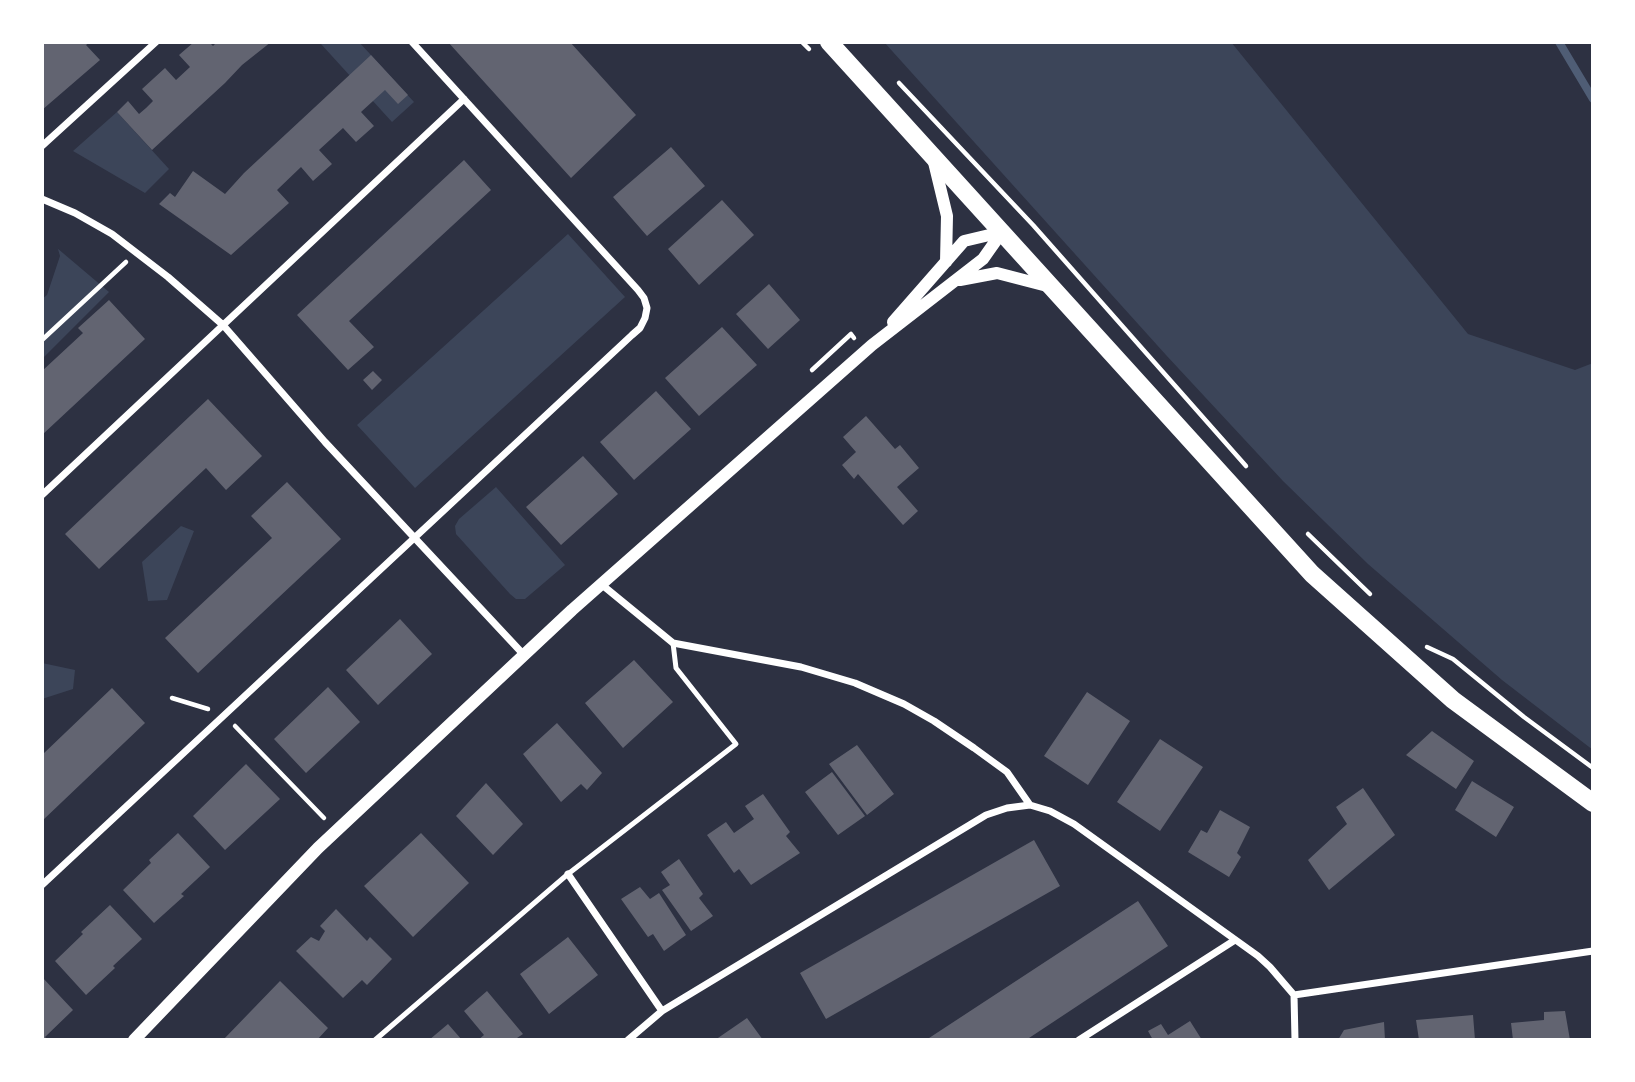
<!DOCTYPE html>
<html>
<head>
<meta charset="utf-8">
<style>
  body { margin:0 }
  #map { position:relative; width:1635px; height:1082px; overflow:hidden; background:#2d3142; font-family:"DM Sans",sans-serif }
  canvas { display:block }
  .frame { position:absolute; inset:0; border:44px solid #fff; pointer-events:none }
</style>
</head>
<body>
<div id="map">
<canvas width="1635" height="1082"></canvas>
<div class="frame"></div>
</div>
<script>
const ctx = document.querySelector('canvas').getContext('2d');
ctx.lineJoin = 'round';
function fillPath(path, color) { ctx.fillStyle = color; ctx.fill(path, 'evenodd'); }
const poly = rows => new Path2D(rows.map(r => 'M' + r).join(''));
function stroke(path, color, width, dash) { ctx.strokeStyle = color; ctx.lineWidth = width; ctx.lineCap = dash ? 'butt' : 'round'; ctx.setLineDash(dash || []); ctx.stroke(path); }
const green = poly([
  [324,42,359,42,414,102,392,122,321,44],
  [884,42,1231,42,1468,334,1575,370,1593,363,1593,750,1502,680,1368,564,1283,481,1166,355],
  [117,112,169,169,145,193,73,151],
  [568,234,625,297,415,488,357,425],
  [56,247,57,248,109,292,42,359,42,299,47,295,60,256,58,249],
  [496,487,565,565,525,599,516,599,510,594,456,534,455,526,459,519],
  [181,526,194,531,167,600,148,601,142,562],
  [42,663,75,670,73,689,42,699]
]);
const stream = poly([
  [1559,42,1593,99]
]);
const building = poly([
  [44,42,90,42,86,45,100,60,42,110,42,44],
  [194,42,209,42,213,46,217,42,271,42,242,65,225,83,152,150,117,112,128,101,139,114,146,108,153,101,142,89,165,68,176,80,190,67,179,55],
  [448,42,570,42,636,115,571,178],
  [371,55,408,95,398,104,385,90,361,112,374,126,356,142,343,128,319,150,332,164,313,181,301,167,277,190,289,203,231,255,159,204,170,193,175,197,193,171,225,194,244,173],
  [671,147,705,186,647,236,613,197],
  [464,160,491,190,349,321,374,347,348,370,297,315],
  [722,200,754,235,699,285,668,249],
  [769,284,800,320,768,349,736,314],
  [109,300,145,339,42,435,42,371,83,333,78,328],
  [722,327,757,365,699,416,665,378],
  [373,371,382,380,372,390,363,380],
  [656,391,691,429,634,480,600,442],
  [208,399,262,456,226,490,206,468,99,569,65,534],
  [866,416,895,449,900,445,919,468,897,487,918,511,903,525,858,474,854,479,842,465,856,452,843,437],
  [583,456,618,494,561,545,526,507],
  [287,482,341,539,198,673,165,638,272,538,251,516],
  [400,619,432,654,378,705,346,670],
  [634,660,673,702,623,748,585,703],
  [328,687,360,722,306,773,274,739],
  [112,688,145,723,42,821,42,755],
  [1087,692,1130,721,1088,785,1044,756],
  [557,723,602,773,587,790,581,784,561,802,523,754],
  [1432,731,1474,761,1456,789,1406,755],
  [1160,739,1203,767,1160,831,1117,802],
  [857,745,894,794,867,815,829,764],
  [246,764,280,799,225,850,193,816],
  [832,772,865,816,838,835,805,792],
  [1472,781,1514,807,1496,837,1455,810],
  [486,783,523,824,493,855,456,816],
  [1363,788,1395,835,1329,890,1308,860,1347,824,1336,807],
  [763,794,790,832,786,836,800,853,751,885,739,869,734,873,707,835,726,822,734,833,754,819,745,806],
  [1220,810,1250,827,1237,853,1241,857,1229,877,1188,852,1201,830,1207,833],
  [178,833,210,867,181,894,184,896,154,923,123,890,151,863,149,860],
  [421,833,469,883,413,937,364,886],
  [1034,840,1060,886,826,1019,800,973],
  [679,859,703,894,699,898,713,916,691,931,662,890,670,885,661,872],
  [640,887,650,899,659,893,686,935,664,951,653,934,648,937,621,899],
  [1138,901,1168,946,1026,1040,926,1040],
  [110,905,142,939,113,966,115,968,86,995,55,961,83,934,81,932],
  [336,909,367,941,370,937,392,959,367,985,362,980,343,998,296,951,311,937,319,941,325,931,320,926],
  [568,937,598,975,549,1014,520,974],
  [42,977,73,1010,45,1037,48,1040,42,1040],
  [280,981,328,1028,317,1040,223,1040],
  [487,991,523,1034,514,1040,478,1040,484,1035,464,1011],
  [1565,1011,1570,1040,1513,1040,1511,1023,1544,1020,1544,1012],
  [1473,1015,1475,1040,1419,1040,1416,1020],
  [747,1018,763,1040,715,1040],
  [1190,1021,1202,1040,1153,1040,1148,1031,1161,1024,1168,1035],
  [1384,1022,1385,1040,1338,1040,1344,1030],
  [448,1024,462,1040,429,1040]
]);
const path = poly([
  [802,42,809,49],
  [899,83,1033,225,1246,466],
  [42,340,126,262],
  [812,370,851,334,854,338],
  [1308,534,1370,594],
  [1427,647,1453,659,1524,717,1593,768],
  [172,698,208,709],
  [235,726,324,818]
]);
const service = poly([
  [375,1040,568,874,736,744,676,668,673,643]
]);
const minor = poly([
  [42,146,156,42],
  [42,199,75,213,112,234,168,277,223,325,325,442,524,655],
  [42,495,464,99],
  [601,584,673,643,801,667,855,683,904,704,934,721,974,748,1007,772,1030,805],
  [568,874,662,1011],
  [42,885,632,335,640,328,645,318,647,308,644,298,638,290,412,42],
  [1294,995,1593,951],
  [1294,995,1295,1040],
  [628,1040,662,1011,986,815,1007,808,1030,805,1050,811,1074,824,1258,956,1270,967,1294,995],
  [1079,1040,1235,940]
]);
const tertiary = poly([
  [933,158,947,216,946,262],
  [960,280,997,273,1051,287],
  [893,322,964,241,1002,232],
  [134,1040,318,848,572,610,872,345,983,259,1002,232]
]);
const primary = poly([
  [829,42,1312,574,1453,700,1593,803]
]);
fillPath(green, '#3c4559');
stroke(stream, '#4f5d75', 8);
fillPath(building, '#626471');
stroke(path, '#fff', 4.5);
stroke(service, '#fff', 5);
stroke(minor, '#fff', 7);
stroke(tertiary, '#fff', 12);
stroke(primary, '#fff', 18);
</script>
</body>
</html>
